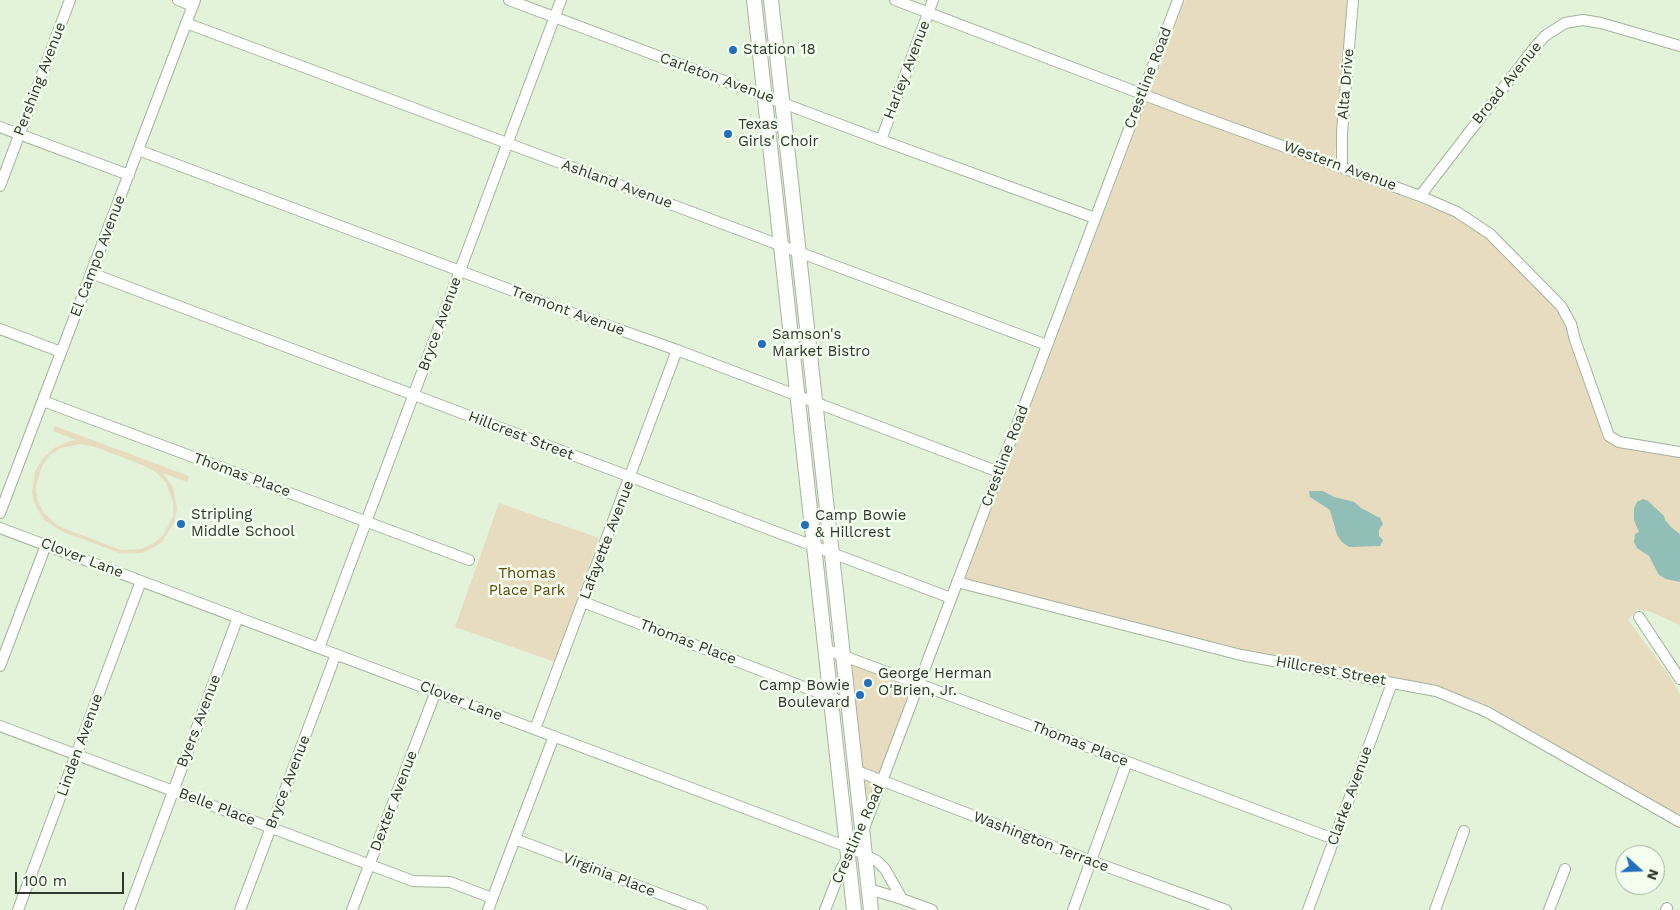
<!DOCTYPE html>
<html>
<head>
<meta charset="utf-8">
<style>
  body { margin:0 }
  #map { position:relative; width:1680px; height:910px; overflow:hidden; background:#e2f3da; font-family:"Work Sans",sans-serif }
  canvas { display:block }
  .north { position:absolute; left:1615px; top:845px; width:50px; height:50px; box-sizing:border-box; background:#f3feef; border:1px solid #a5aea1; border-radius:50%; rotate:110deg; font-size:14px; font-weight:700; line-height:20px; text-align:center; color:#30372d }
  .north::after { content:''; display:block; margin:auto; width:18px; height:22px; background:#246ebe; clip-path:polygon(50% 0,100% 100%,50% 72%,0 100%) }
  .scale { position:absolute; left:15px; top:872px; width:109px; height:22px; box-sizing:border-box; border:2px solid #30372d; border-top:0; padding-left:6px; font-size:15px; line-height:18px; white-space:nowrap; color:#30372d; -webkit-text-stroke:4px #f3feef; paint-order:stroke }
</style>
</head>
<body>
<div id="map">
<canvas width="1680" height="910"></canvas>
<div class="north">N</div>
<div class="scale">100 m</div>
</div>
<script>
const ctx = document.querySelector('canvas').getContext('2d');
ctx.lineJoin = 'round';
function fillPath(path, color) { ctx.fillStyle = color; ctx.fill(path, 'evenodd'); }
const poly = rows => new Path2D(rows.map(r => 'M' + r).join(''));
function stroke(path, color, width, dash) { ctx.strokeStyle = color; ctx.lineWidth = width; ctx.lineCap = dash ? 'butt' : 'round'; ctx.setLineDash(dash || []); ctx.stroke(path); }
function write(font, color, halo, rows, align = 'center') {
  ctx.font = font + ' "Work Sans",sans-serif'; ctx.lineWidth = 5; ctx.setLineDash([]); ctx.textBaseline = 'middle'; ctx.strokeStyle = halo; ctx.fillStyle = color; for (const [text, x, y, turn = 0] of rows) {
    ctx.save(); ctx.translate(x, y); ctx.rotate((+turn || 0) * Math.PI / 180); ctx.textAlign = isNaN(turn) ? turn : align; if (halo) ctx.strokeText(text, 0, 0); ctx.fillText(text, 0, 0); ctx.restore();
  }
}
const green = poly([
  [1185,0,1348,0,1334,170,1461,219,1487,237,1556,305,1567,329,1603,432,1680,455,1680,625,1651,612,1637,609,1628,620,1666,671,1680,694,1680,817,1491,707,1448,690,1241,650,1157,630,965,579],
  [55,426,189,476,187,482,163,473,173,487,177,509,174,523,162,542,156,546,142,553,120,553,63,532,44,520,36,507,32,493,35,471,43,458,54,448,67,442,76,440,53,431],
  [81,444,95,447,145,466,157,473,166,483,173,502,173,516,164,534,154,543,141,549,121,550,58,526,43,512,37,499,36,486,42,466,50,455,61,448],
  [499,503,599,538,555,662,455,627],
  [849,662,914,686,865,811]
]);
const water = poly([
  [1309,491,1323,491,1334,497,1354,502,1361,508,1380,518,1383,524,1379,530,1379,536,1383,540,1380,546,1349,547,1342,542,1337,535,1330,510,1310,497],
  [1643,499,1648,501,1664,516,1665,520,1671,527,1680,534,1680,582,1666,579,1659,575,1649,556,1637,548,1634,542,1635,534,1639,532,1634,520,1634,509,1637,502]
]);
const minor = poly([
  [178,0,193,6],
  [509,0,881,140,1095,218],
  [895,0,1197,115,1420,196,1457,212,1490,234,1561,306,1571,324,1575,340,1609,436,1619,442,1680,452],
  [186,23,1047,345],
  [0,127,129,175],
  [881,140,933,0],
  [138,150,572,313,677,350,999,472],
  [1342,167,1342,133,1353,0],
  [0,186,70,0],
  [1420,196,1535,47,1545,36,1565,23,1583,20,1601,23,1680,46],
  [91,273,951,598],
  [0,329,61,352],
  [43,401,469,560],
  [0,513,195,0],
  [0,528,853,849,877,861,885,869,902,899],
  [957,582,1241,655,1436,691,1487,712,1680,822],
  [583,602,848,704],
  [1639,617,1680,679],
  [319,648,561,0],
  [825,649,1334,839],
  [0,666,46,545],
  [0,726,413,881,450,882,492,898],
  [535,729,677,350],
  [857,771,1091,861,1226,910],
  [863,831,1178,0],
  [515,839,702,910],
  [869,889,902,899,932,910],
  [18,910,141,581],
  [129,910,238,617],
  [240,910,336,654],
  [352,910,436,691],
  [488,910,554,736],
  [825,910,841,869,848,857],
  [1073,910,1127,762],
  [1308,910,1392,683],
  [1435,910,1464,831],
  [1549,910,1565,869],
  [1666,910,1667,908]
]);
const major = poly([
  [754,0,854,910],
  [771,0,871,910]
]);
const markers = [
  [733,50,5,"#246ebe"],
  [728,134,5,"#246ebe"],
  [762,344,5,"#246ebe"],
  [181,524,5,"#246ebe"],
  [805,525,5,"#246ebe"],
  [868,683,5,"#246ebe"],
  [860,695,5,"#246ebe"]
];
const poiNames = [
  ["Station 18",743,50],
  ["Texas",738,125],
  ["Girls' Choir",738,142],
  ["Samson's",772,335],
  ["Market Bistro",772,352],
  ["Stripling",191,515],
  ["Middle School",191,532],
  ["Camp Bowie",815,516],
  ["& Hillcrest",815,533],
  ["George Herman",878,674],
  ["O'Brien, Jr.",878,691],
  ["Camp Bowie",850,686,"right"],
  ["Boulevard",850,703,"right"]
];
const streetNames = [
  ["Harley Avenue",907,70,-69],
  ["Carleton Avenue",717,78,20],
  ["Crestline Road",1148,78,-69],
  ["Pershing Avenue",40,79,-69],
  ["Broad Avenue",1507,83,-51],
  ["Alta Drive",1346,84,-85],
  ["Western Avenue",1340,166,20],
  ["Ashland Avenue",617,184,20],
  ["El Campo Avenue",98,256,-69],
  ["Tremont Avenue",568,311,20],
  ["Bryce Avenue",440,324,-70],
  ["Hillcrest Street",521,436,21],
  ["Crestline Road",1005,456,-69],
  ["Thomas Place",242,475,20],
  ["Lafayette Avenue",607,540,-69],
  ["Clover Lane",82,558,21],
  ["Thomas Place",688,642,21],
  ["Hillcrest Street",1331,671,10],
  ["Clover Lane",461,701,21],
  ["Byers Avenue",199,721,-69],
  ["Thomas Place",1080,744,21],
  ["Linden Avenue",80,745,-70],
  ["Bryce Avenue",288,782,-69],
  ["Clarke Avenue",1350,796,-70],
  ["Dexter Avenue",394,801,-69],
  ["Belle Place",217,807,21],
  ["Crestline Road",858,834,-66],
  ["Washington Terrace",1041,842,21],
  ["Virginia Place",609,875,21]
];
const parkNames = [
  ["Thomas",527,574],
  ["Place Park",527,591]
];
fillPath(green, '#e7dcc0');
fillPath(water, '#91beb6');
stroke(minor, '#a3b39c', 12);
stroke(major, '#a3b39c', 16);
stroke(minor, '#fff', 10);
stroke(major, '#fff', 14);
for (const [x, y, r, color] of markers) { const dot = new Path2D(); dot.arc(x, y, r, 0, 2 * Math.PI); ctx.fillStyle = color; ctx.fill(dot); stroke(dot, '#f3feef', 2); }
write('15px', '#30372d', '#f3feef', poiNames, 'left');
write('15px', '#30372d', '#f3feef', streetNames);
write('15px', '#5e4a0d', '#f3feef', parkNames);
</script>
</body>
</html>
